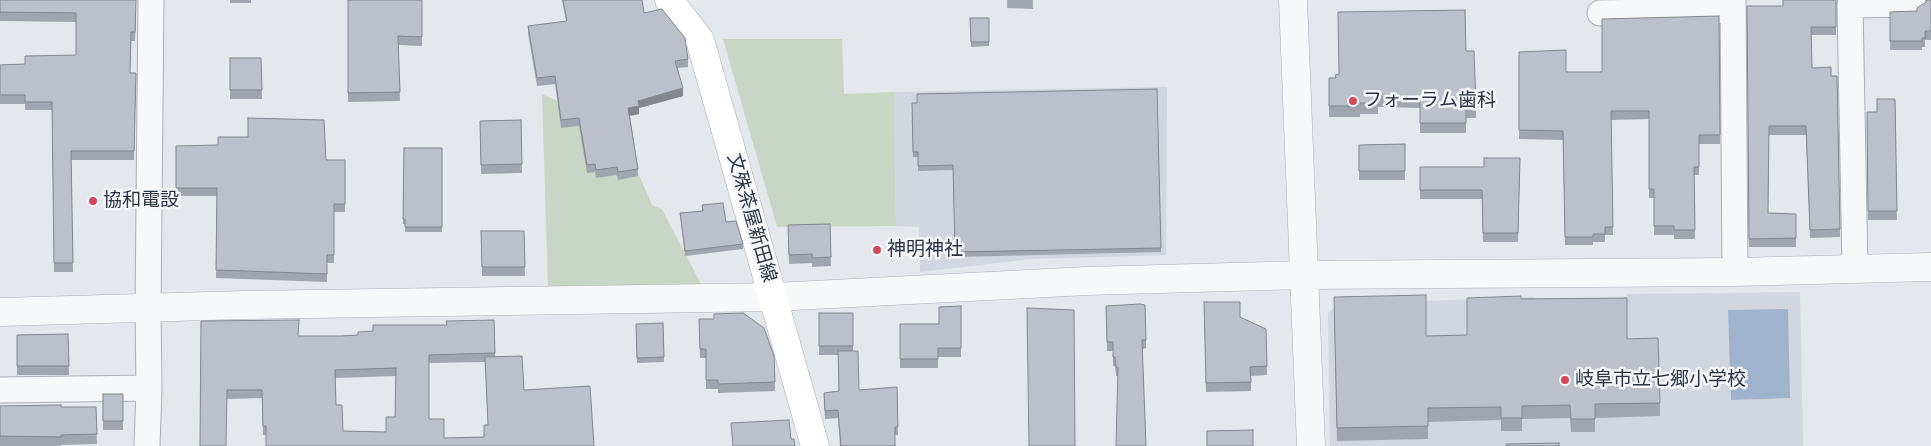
<!DOCTYPE html>
<html>
<head>
<meta charset="utf-8">
<style>
  body { margin:0 }
  canvas { display:block; background:#e4e7ec }
</style>
</head>
<body>
<canvas width="1931" height="446"></canvas>
<script>
const ctx = document.querySelector('canvas').getContext('2d');
ctx.lineJoin = 'round';
function fillPath(path, color) { ctx.fillStyle = color; ctx.fill(path, 'evenodd'); }
const poly = rows => new Path2D(rows.map(r => 'M' + r).join(''));
function stroke(path, color, width, dash) { ctx.strokeStyle = color; ctx.lineWidth = width; ctx.lineCap = dash ? 'butt' : 'round'; ctx.setLineDash(dash || []); ctx.stroke(path); }
function write(font, color, halo, rows, align = 'center') {
  ctx.font = font + ' Signika,"Noto Sans JP",sans-serif'; ctx.lineWidth = 5; ctx.setLineDash([]); ctx.textBaseline = 'middle'; ctx.strokeStyle = halo; ctx.fillStyle = color; for (const [text, x, y, turn = 0] of rows) {
    ctx.save(); ctx.translate(x, y); ctx.rotate((+turn || 0) * Math.PI / 180); ctx.textAlign = isNaN(turn) ? turn : align; if (halo) ctx.strokeText(text, 0, 0); ctx.fillText(text, 0, 0); ctx.restore();
  }
}
const built = poly([
  [1167,87,1166,255,1031,259,920,272,919,227,896,226,894,92],
  [1800,292,1803,446,1330,446,1328,313,1338,304,1533,297,1552,306,1613,303,1629,294]
]);
const green = poly([
  [723,39,842,39,844,94,894,92,896,226,777,227],
  [542,94,569,106,636,168,652,205,662,209,701,284,548,289]
]);
const water = poly([
  [1788,309,1790,398,1731,400,1728,310]
]);
const minor = poly([
  [1733,0,1735,272],
  [1600,13,1733,10],
  [1855,269,1850,5,1913,4,1913,0],
  [0,390,149,388],
  [147,446,149,388,148,310,151,0]
]);
const tertiary = poly([
  [1293,0,1311,446],
  [0,312,244,305,774,297,1087,281,1304,275,1735,272,1931,267]
]);
const secondary = poly([
  [669,0,700,40,815,446]
]);
const wall = poly([
  [0,0,136,19,135,41,131,41,130,73,136,73,134,160,71,160,73,272,54,272,52,110,25,110,25,104,0,104,0,65,25,64,76,55,76,22,0,21],
  [230,0,251,0,251,3,230,3],
  [348,0,422,0,422,46,398,45,400,101,348,102],
  [562,0,642,0,644,13,688,59,688,67,677,68,683,96,639,108,639,114,630,116,638,169,638,176,618,180,617,175,596,178,595,172,587,173,579,126,561,128,555,84,537,86,528,33,528,26,566,21],
  [1007,0,1033,0,1033,9,1007,8],
  [1836,0,1836,35,1811,35,1812,68,1831,76,1837,76,1840,237,1810,238,1806,135,1769,135,1768,213,1796,214,1796,247,1749,247,1747,6,1783,6],
  [1931,0,1931,40,1925,40,1925,47,1922,47,1922,50,1890,50,1890,12,1917,11],
  [1719,16,1720,144,1699,144,1699,175,1694,175,1695,239,1674,239,1674,235,1654,235,1654,198,1649,198,1649,119,1611,120,1613,235,1605,235,1605,242,1593,242,1593,245,1565,245,1563,140,1519,139,1519,52,1566,72,1602,72],
  [970,18,989,18,989,46,971,47],
  [1466,51,1476,107,1476,118,1466,118,1466,133,1420,133,1420,108,1378,107,1378,114,1360,114,1360,117,1329,117,1329,78,1335,78,1339,74],
  [230,58,261,58,262,99,230,99],
  [1157,89,1161,252,955,257,953,170,918,171,918,157,913,157,912,103],
  [1895,99,1897,220,1868,220,1867,112,1877,112],
  [521,120,522,173,481,174,480,121],
  [1405,144,1405,180,1359,180,1359,145],
  [176,146,326,160,345,160,345,212,334,212,334,263,327,263,327,282,216,278,217,196,176,196],
  [404,148,442,148,442,232,405,232,405,224,403,224],
  [1520,158,1518,242,1483,242,1482,199,1420,199,1420,167,1484,167],
  [702,205,726,222,743,244,743,249,685,256,680,213,702,211],
  [830,224,831,266,812,267,812,263,789,264,788,225],
  [481,231,524,231,525,276,482,276],
  [1334,297,1426,336,1467,335,1521,299,1627,339,1660,403,1660,416,1595,418,1595,432,1571,432,1570,418,1522,419,1522,431,1501,431,1501,420,1428,422,1428,439,1337,441],
  [1204,302,1266,329,1267,375,1251,376,1251,391,1206,392],
  [961,306,961,357,938,357,938,368,900,368,900,324,939,324],
  [1106,306,1146,340,1146,348,1143,349,1118,376,1116,376,1115,366,1113,366,1113,351,1107,351],
  [819,313,853,313,853,351,859,390,897,387,898,435,895,435,895,446,840,446,838,418,825,419,824,400,824,393,839,391,838,355,819,355],
  [494,320,495,357,524,390,594,446,263,435,262,398,227,399,201,321,298,336,341,336,358,335,373,331,447,325],
  [485,362,488,425,484,437,444,438,429,419,429,363],
  [396,376,395,417,386,432,343,431,336,405,335,378],
  [663,323,664,362,637,363,636,324],
  [699,328,774,356,775,391,718,393,718,389,706,389,706,358,700,358],
  [68,334,69,375,17,375,17,335],
  [103,394,123,394,123,430,103,430],
  [0,406,61,407,96,407,97,444,61,445,61,446,0,446]
]);
const shadedWall = poly([
  [683,88,683,96,639,108,639,114,628,116,628,108,638,101]
]);
const building = poly([
  [0,0,136,0,135,32,131,32,130,73,136,73,134,151,71,151,73,263,54,263,52,102,25,102,25,95,0,95,0,65,25,64,25,56,76,55,76,13,0,12,0,0],
  [348,0,422,0,422,37,398,36,400,92,348,93,348,0],
  [563,0,642,0,644,13,662,9,685,38,688,59,675,61,683,88,638,101,639,106,628,108,638,169,618,172,617,167,596,170,595,164,587,165,579,118,561,120,555,76,537,78,528,26,567,21,563,0],
  [1783,0,1836,0,1836,27,1811,27,1812,68,1831,67,1831,76,1837,76,1840,229,1810,230,1806,126,1769,126,1768,213,1796,214,1796,238,1749,239,1747,6,1783,6,1783,0],
  [1926,0,1931,0,1931,31,1925,31,1925,38,1922,38,1922,41,1890,41,1890,12,1917,11,1917,8,1926,2,1926,0],
  [1465,10,1466,51,1474,51,1476,107,1466,107,1466,123,1420,123,1420,97,1378,96,1378,103,1360,103,1360,106,1329,106,1329,78,1336,78,1335,75,1339,74,1338,12,1465,10],
  [1719,16,1720,135,1699,135,1699,167,1694,167,1695,230,1674,230,1674,226,1654,226,1654,189,1649,189,1649,111,1611,111,1613,227,1605,227,1605,234,1593,234,1593,237,1565,237,1563,131,1519,130,1519,52,1566,50,1566,72,1602,72,1602,19,1719,16],
  [970,18,989,18,989,42,971,42,970,18],
  [230,58,261,58,262,90,230,90,230,58],
  [1157,89,1161,248,955,252,953,165,918,166,918,152,913,152,912,103,917,103,917,94,1157,89],
  [1877,99,1895,99,1897,211,1868,211,1867,112,1877,112,1877,99],
  [248,118,324,120,326,160,345,160,345,204,334,204,334,255,327,255,327,274,216,270,217,188,176,188,176,146,218,145,218,137,248,137,248,118],
  [521,120,522,164,481,165,480,121,521,120],
  [1405,144,1405,171,1359,171,1359,145,1405,144],
  [404,148,442,148,442,227,405,227,405,219,403,219,404,148],
  [1484,158,1520,158,1518,233,1483,233,1482,190,1420,190,1420,167,1484,167,1484,158],
  [723,203,726,222,736,221,743,244,685,251,680,213,703,211,702,205,723,203],
  [830,224,831,257,812,258,812,254,789,255,788,225,830,224],
  [481,231,524,231,525,267,482,267,481,231],
  [1426,295,1426,336,1467,335,1467,298,1521,296,1521,299,1627,298,1627,339,1658,338,1660,403,1595,404,1595,419,1571,419,1570,405,1522,406,1522,418,1501,418,1501,407,1428,408,1428,426,1337,428,1334,297,1426,295],
  [1204,302,1240,302,1240,317,1266,329,1267,366,1250,367,1251,382,1206,383,1204,302],
  [1140,304,1145,305,1146,340,1142,340,1146,446,1116,446,1118,367,1116,367,1115,357,1113,357,1113,342,1107,342,1106,306,1140,304],
  [961,306,961,348,938,348,938,359,900,359,900,324,939,324,939,307,961,306],
  [1027,308,1074,310,1075,446,1029,446,1027,308],
  [743,313,764,328,774,356,775,382,718,384,718,380,706,380,706,349,700,349,699,319,714,319,714,314,743,313],
  [819,313,853,313,853,346,819,346,819,313],
  [299,320,298,336,341,336,358,335,358,332,373,331,373,325,447,325,446,321,494,320,495,353,429,355,429,419,444,419,444,438,484,437,484,425,488,425,485,357,522,356,524,390,590,386,594,446,266,446,266,426,263,426,262,390,227,390,226,446,200,446,201,321,299,320],
  [396,368,395,417,386,417,386,432,343,431,342,405,336,405,335,370,396,368],
  [663,323,664,357,637,358,636,324,663,323],
  [68,334,69,366,17,366,17,335,68,334],
  [838,351,858,351,859,390,897,387,898,427,895,427,895,446,841,446,838,410,825,411,824,393,839,391,838,351],
  [103,394,123,394,123,421,103,421,103,394],
  [61,405,61,407,96,407,97,434,61,435,61,437,0,436,0,406,61,405],
  [789,420,791,439,794,439,795,446,733,446,731,423,789,420],
  [1253,430,1253,446,1207,446,1207,431,1253,430],
  [1559,443,1559,446,1506,446,1506,444,1559,443]
]);
const markers = [
  [1353,101,5,"#d1495b"],
  [93,201,5,"#d1495b"],
  [877,250,5,"#d1495b"],
  [1565,380,5,"#d1495b"]
];
const poiNames = [
  ["フォーラム歯科",1363,101],
  ["協和電設",103,201],
  ["神明神社",887,250],
  ["岐阜市立七郷小学校",1575,380]
];
const streetNames = [
  ["文殊茶屋新田線",751,218,74]
];
fillPath(built, '#d2d6de');
fillPath(green, '#c9d6c5');
fillPath(water, '#9fb4cc');
stroke(minor, '#a9aeb7', 27);
stroke(tertiary, '#a9aeb7', 29);
stroke(secondary, '#a9aeb7', 29);
stroke(minor, '#f7f8fa', 25);
stroke(tertiary, '#f7f8fa', 28);
stroke(secondary, '#fff', 28);
fillPath(wall, '#a1a5ae');
fillPath(shadedWall, '#83868d');
fillPath(building, '#bbc0ca');
stroke(building, '#83868d', 1);
for (const [x, y, r, color] of markers) { const dot = new Path2D(); dot.arc(x, y, r, 0, 2 * Math.PI); ctx.fillStyle = color; ctx.fill(dot); stroke(dot, '#f4f6f9', 2); }
write('19px', '#2b3445', '#f4f6f9', poiNames, 'left');
write('19px', '#2b3445', '#f4f6f9', streetNames);
</script>
</body>
</html>
